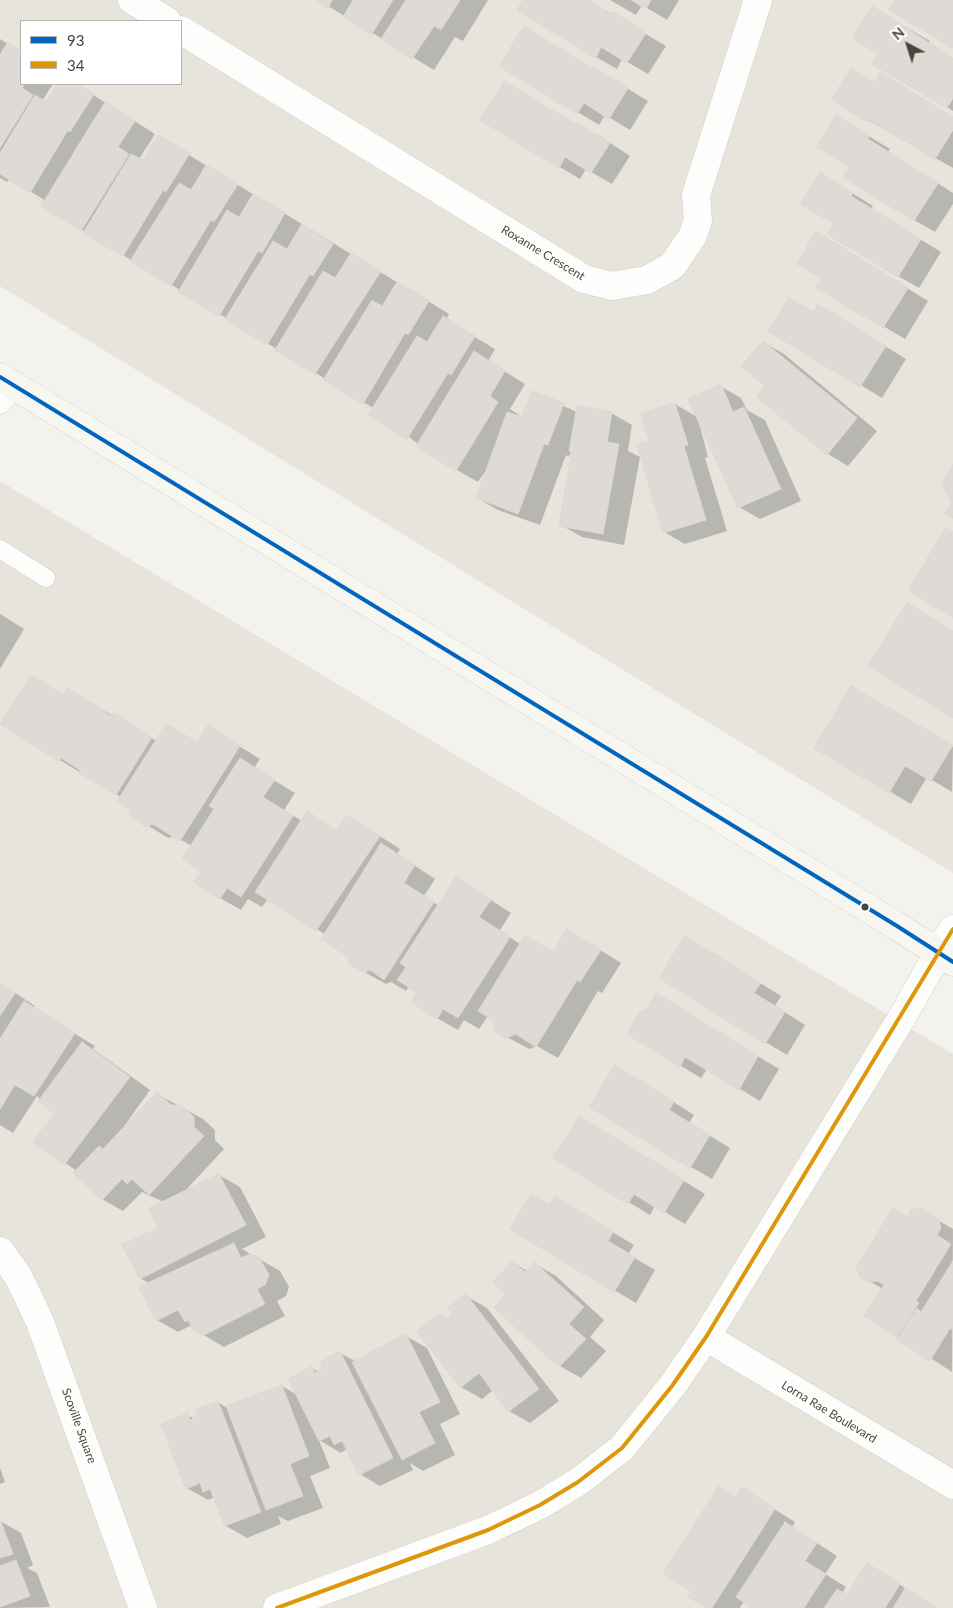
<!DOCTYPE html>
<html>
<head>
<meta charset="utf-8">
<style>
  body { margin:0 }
  #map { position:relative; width:953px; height:1608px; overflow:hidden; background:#f4f2ee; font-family:Lato,sans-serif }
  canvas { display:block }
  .legend { position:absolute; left:20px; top:20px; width:162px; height:65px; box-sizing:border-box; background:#fff; border:1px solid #b7b4b0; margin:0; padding:6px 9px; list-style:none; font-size:15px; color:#4b4439 }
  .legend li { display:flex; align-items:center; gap:10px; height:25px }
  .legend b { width:25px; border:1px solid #b7b4b0 }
  .north { position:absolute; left:883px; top:20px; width:50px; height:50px; -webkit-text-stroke:4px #fff; paint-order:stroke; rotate:320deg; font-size:14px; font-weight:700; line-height:20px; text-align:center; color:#4b4439 }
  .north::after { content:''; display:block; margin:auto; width:18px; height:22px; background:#4b4439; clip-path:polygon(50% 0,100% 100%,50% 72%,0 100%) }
</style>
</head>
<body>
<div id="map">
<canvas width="953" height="1608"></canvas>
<ul class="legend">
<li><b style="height:6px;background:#0065bd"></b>93</li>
<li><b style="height:6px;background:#dd9709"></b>34</li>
</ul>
<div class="north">N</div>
</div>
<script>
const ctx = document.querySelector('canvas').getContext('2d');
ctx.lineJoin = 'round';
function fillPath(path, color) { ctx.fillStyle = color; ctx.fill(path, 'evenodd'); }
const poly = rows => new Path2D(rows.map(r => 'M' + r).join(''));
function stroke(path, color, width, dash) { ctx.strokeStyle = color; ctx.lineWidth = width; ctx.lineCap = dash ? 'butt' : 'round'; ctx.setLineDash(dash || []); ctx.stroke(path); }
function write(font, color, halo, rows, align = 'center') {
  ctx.font = font + ' Lato,sans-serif'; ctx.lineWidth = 4; ctx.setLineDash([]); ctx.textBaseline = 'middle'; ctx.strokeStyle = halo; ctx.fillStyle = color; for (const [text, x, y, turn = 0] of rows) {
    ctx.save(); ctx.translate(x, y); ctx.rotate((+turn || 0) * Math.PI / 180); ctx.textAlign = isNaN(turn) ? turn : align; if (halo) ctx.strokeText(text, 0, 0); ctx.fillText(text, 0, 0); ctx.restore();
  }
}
const residential = poly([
  [0,0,953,0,953,873,0,286],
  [21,21,181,21,181,84,21,84],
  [0,481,953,1054,953,1608,0,1608]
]);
const shadow = poly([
  [318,0,488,0,463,41,455,37,434,70],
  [524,0,588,0,666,46,648,74,622,59,617,69,596,57],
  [610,0,679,0,667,20,642,5,636,15],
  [873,8,930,41,928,44,953,59,953,111,874,63,880,54],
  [0,39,21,52,21,84,53,84,42,101,46,103,58,84,76,84,155,134,139,159,143,162,158,136,449,314,446,320,495,349,488,361,525,384,510,409,519,415,518,417,522,419,532,392,577,412,611,413,632,425,628,451,640,457,624,545,582,537,561,525,573,447,569,457,566,455,540,525,498,510,477,498,489,466,478,482,457,470,417,446,418,444,373,408,43,206,46,201,10,179,7,182,0,178],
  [500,65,615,81,648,101,630,130,605,115,599,125],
  [875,84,953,118,953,168,833,100],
  [481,120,598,135,630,156,612,184,586,169,580,179],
  [857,129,890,149,888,152,953,193,953,204,935,232,914,220,851,167],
  [841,186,873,206,871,209,941,252,919,288,898,276],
  [837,245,928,301,905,339,817,287],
  [814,313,839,318,906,359,882,398,770,330],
  [763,342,784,354,877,431,848,466,828,454],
  [720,386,741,398,747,410,765,420,801,501,760,519,739,507,698,419,708,457,705,458,727,531,685,544,664,532,651,441,675,404,697,417],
  [0,614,24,629,0,669],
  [852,688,953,747,952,792,927,777,911,804,816,748],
  [64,696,89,702,157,741,197,743,208,727,260,759,254,768,295,793,284,810,302,821,337,831,367,828,400,849,397,854,435,879,424,896,439,906,477,891,511,913,500,930,521,945,554,953,589,943,621,963,602,993,598,991,558,1058,537,1046,529,1049,507,1037,495,1020,488,1016,479,1029,464,1020,458,1030,437,1018,419,992,409,986,406,991,391,982,386,984,350,964,350,956,326,935,268,899,262,907,248,899,241,910,220,898,192,846,174,836,168,838,147,825,121,797,60,760],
  [706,949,781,996,775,1006,805,1025,787,1055,660,978],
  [0,983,35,1006,33,1008,95,1046,93,1049,150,1090,122,1129,123,1130,157,1094,203,1119,215,1130,215,1140,224,1149,183,1193,219,1175,240,1187,266,1237,242,1249,280,1271,289,1287,286,1296,277,1301,285,1316,224,1347,194,1329,192,1325,178,1332,157,1320,150,1284,140,1278,160,1228,164,1202,142,1192,123,1211,102,1199,77,1171,35,1142,56,1114,37,1096,13,1133,0,1125],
  [677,1007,779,1069,760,1101,707,1069,701,1078,628,1034,645,1014],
  [636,1078,694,1115,689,1123,730,1148,712,1179,691,1167],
  [600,1130,705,1194,685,1224,655,1206,650,1215,554,1157],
  [550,1207,576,1210,634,1245,628,1254,655,1270,636,1303,511,1229],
  [920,1210,953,1229,952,1372,866,1316,883,1289,869,1281,908,1218],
  [512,1262,527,1271,535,1264,556,1276,604,1320,590,1337,606,1351,581,1378,560,1366,495,1308,507,1294],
  [466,1296,487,1308,559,1401,530,1423,509,1411,493,1390,482,1399,461,1387,440,1316,447,1320],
  [406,1336,427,1348,460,1414,440,1424,455,1455,423,1471,410,1463,413,1470,380,1486,360,1474,349,1452,345,1450,341,1453,319,1440,330,1468,310,1476,323,1508,288,1521,278,1516,281,1524,247,1538,226,1526,215,1497,208,1500,187,1488,187,1415,195,1419,218,1402,227,1408,282,1386,297,1395,312,1368,319,1372,324,1369,340,1353,355,1361],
  [0,1468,5,1482,0,1484],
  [742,1489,795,1522,792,1527,837,1556,825,1574,846,1587,842,1593,848,1596,888,1577,936,1608,754,1608,744,1601,740,1608,708,1608,737,1498],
  [0,1521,21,1533,33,1565,27,1568,37,1573,50,1607,0,1608]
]);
const building = poly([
  [316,0,332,0,328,8,316,0],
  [353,0,393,0,371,35,343,17,353,0],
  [406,0,460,0,441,30,434,26,412,59,381,39,406,0],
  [523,0,589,0,610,14,612,11,646,33,627,63,601,47,596,58,517,10,523,0],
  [631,0,651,0,646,9,631,0],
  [895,0,953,0,953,48,889,10,895,0],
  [872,6,953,58,953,98,947,108,872,64,879,54,852,38,872,6],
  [524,26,593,69,594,67,628,88,609,119,584,103,577,114,499,66,524,26],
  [7,43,21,51,21,84,25,84,22,88,33,95,0,148,0,55,7,43],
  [851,68,874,83,880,72,953,117,953,130,935,159,870,120,868,122,831,100,851,68],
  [504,81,575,124,576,122,610,143,591,173,565,157,559,168,480,120,504,81],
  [57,84,77,84,94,94,70,132,68,130,30,193,0,174,0,153,35,95,46,102,57,84],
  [105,102,135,121,118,147,129,154,81,231,41,206,105,102],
  [836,115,869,136,868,139,938,183,914,221,843,177,850,167,817,147,836,115],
  [158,135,190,153,166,192,163,190,123,256,83,233,131,154,143,160,158,135],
  [206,165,238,184,214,222,211,220,171,286,130,261,179,183,191,190,206,165],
  [820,172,853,193,851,196,921,239,898,277,827,234,834,224,801,204,820,172],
  [253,194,285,213,262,253,258,251,219,316,178,292,227,210,239,217,253,194],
  [302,224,333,244,313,276,310,274,267,345,225,319,273,241,287,249,302,224],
  [816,231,908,288,883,328,815,287,821,278,797,264,816,231],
  [351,253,381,271,315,374,275,350,323,271,335,278,351,253],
  [397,282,429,301,408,335,405,333,363,404,323,380,372,300,382,306,397,282],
  [789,298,813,312,818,304,886,346,860,387,768,331,789,298],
  [443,316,475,336,451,375,448,373,407,439,368,415,417,336,427,342,443,316],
  [763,341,857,418,827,455,757,397,765,386,741,366,763,341],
  [474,351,505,371,490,396,498,402,456,471,416,446,474,351],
  [721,384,733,412,744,407,781,489,738,508,688,399,721,384],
  [532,391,564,403,548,445,544,444,518,514,476,498,507,412,522,417,532,391],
  [675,403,688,445,684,446,706,520,663,533,637,445,649,441,641,413,675,403],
  [577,406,612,412,607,442,619,444,603,534,559,526,572,452,569,451,577,406],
  [953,464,953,519,945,514,952,502,942,483,953,464],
  [946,528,953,532,953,618,908,590,946,528],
  [907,603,953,631,953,718,868,666,907,603],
  [31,675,63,695,67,688,111,716,114,713,152,737,116,795,78,772,80,770,61,758,59,761,0,724,31,675],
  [851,686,953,745,931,781,905,766,889,793,814,748,851,686],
  [166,724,197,742,208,725,240,746,180,841,153,824,146,827,131,817,131,810,117,801,166,724],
  [240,758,275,780,263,797,293,816,241,897,227,888,220,899,194,882,201,872,182,859,214,809,209,806,240,758],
  [307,811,336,830,346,815,380,836,316,931,255,892,307,811],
  [381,843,415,865,404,883,434,902,384,980,370,970,364,973,349,964,349,957,321,939,381,843],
  [456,877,491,900,479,917,510,937,458,1018,443,1009,437,1019,411,1002,417,992,397,980,406,967,400,963,456,877],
  [567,929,601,950,580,982,577,980,536,1047,516,1034,506,1038,495,1031,494,1021,478,1011,525,935,553,952,567,929],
  [685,936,761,983,754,993,785,1012,765,1044,659,978,685,936],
  [0,983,15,993,0,1016,0,983],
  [656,993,758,1056,739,1090,685,1057,680,1067,627,1034,641,1010,644,1012,656,993],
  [24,1001,75,1033,34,1096,15,1085,0,1109,0,1039,24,1001],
  [82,1042,130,1077,64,1165,33,1142,54,1114,38,1101,82,1042],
  [615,1065,674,1102,669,1110,710,1135,690,1168,589,1107,615,1065],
  [157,1092,171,1105,181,1105,194,1117,194,1127,204,1136,149,1195,132,1179,127,1184,122,1179,102,1200,73,1173,99,1146,103,1149,157,1092],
  [579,1116,684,1180,664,1213,634,1194,628,1204,553,1158,579,1116],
  [219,1174,246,1225,140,1279,122,1245,158,1228,149,1208,219,1174],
  [531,1194,549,1205,555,1196,613,1232,608,1241,635,1257,614,1292,510,1229,531,1194],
  [893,1208,907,1217,911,1210,920,1208,939,1220,941,1228,937,1235,951,1244,916,1301,919,1303,897,1337,864,1316,884,1285,878,1281,868,1282,860,1277,856,1268,893,1208],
  [234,1243,241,1258,250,1254,259,1257,269,1275,265,1285,257,1289,265,1304,202,1336,201,1332,193,1330,188,1320,185,1322,178,1310,156,1321,139,1287,234,1243],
  [512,1261,525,1272,534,1262,584,1307,569,1324,586,1339,559,1367,494,1308,506,1294,493,1283,512,1261],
  [953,1261,953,1330,950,1328,930,1361,897,1339,917,1308,921,1312,953,1261],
  [466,1294,539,1389,508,1412,479,1373,460,1388,417,1331,440,1314,445,1320,452,1314,447,1308,466,1294],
  [406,1334,440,1402,419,1412,435,1443,402,1460,352,1362,406,1334],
  [340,1351,393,1458,359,1475,342,1441,334,1445,330,1436,319,1441,288,1379,312,1366,315,1373,323,1369,320,1362,340,1351],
  [282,1385,309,1456,290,1464,303,1496,266,1510,226,1406,282,1385],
  [218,1401,261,1512,225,1526,210,1489,203,1492,200,1483,186,1489,161,1424,188,1413,190,1420,198,1416,195,1410,218,1401],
  [719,1486,736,1497,742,1487,775,1509,712,1608,706,1608,687,1596,691,1591,663,1573,719,1486],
  [0,1519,13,1554,0,1558,0,1519],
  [785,1522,817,1543,805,1561,826,1574,804,1608,752,1608,736,1597,785,1522],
  [16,1560,30,1596,0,1607,0,1566,16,1560],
  [867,1563,900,1584,885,1608,824,1608,837,1589,847,1595,867,1563],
  [905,1588,937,1608,893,1608,905,1588]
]);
const service = poly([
  [0,405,17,387],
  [0,549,46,578]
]);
const minor = poly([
  [132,0,167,21],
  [181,30,584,279,612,286,647,280,672,266,692,237,698,221,696,195,758,0],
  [938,953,953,929],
  [0,1251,18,1276,40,1322,143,1608],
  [706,1337,953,1485]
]);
const tertiary = poly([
  [277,1608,488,1530,540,1505,578,1482,622,1448,672,1386,706,1337,904,1014,938,953]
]);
const secondary = poly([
  [0,377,897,926,953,962]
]);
const bus1 = poly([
  [0,377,897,926,953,962]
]);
const bus2 = poly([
  [277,1608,488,1530,540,1505,578,1482,622,1448,672,1386,706,1337,953,929]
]);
const markers = [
  [865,907,4.5,"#4b4439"]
];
const streetNames = [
  ["Roxanne Crescent",543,253,31],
  ["Lorna Rae Boulevard",829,1412,31],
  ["Scoville Square",79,1426,70]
];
fillPath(residential, '#e7e4dc');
fillPath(shadow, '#0003');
fillPath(building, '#dedbd6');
stroke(building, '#dcd9d4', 1);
stroke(service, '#d2d0cb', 19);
stroke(minor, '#d2d0cb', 29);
stroke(tertiary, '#d2d0cb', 29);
stroke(secondary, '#d3cfc5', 29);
stroke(service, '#fdfdfc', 18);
stroke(minor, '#fdfdfc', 28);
stroke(tertiary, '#fdfdfc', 28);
stroke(secondary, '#f7f6f1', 28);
stroke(bus1, '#0065bd', 4);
stroke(bus2, '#dd9709', 4);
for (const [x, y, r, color] of markers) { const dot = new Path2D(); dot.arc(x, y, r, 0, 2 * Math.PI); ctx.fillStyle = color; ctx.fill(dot); stroke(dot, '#fff', 2); }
write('12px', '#4b4439', '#fff', streetNames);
</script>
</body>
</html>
